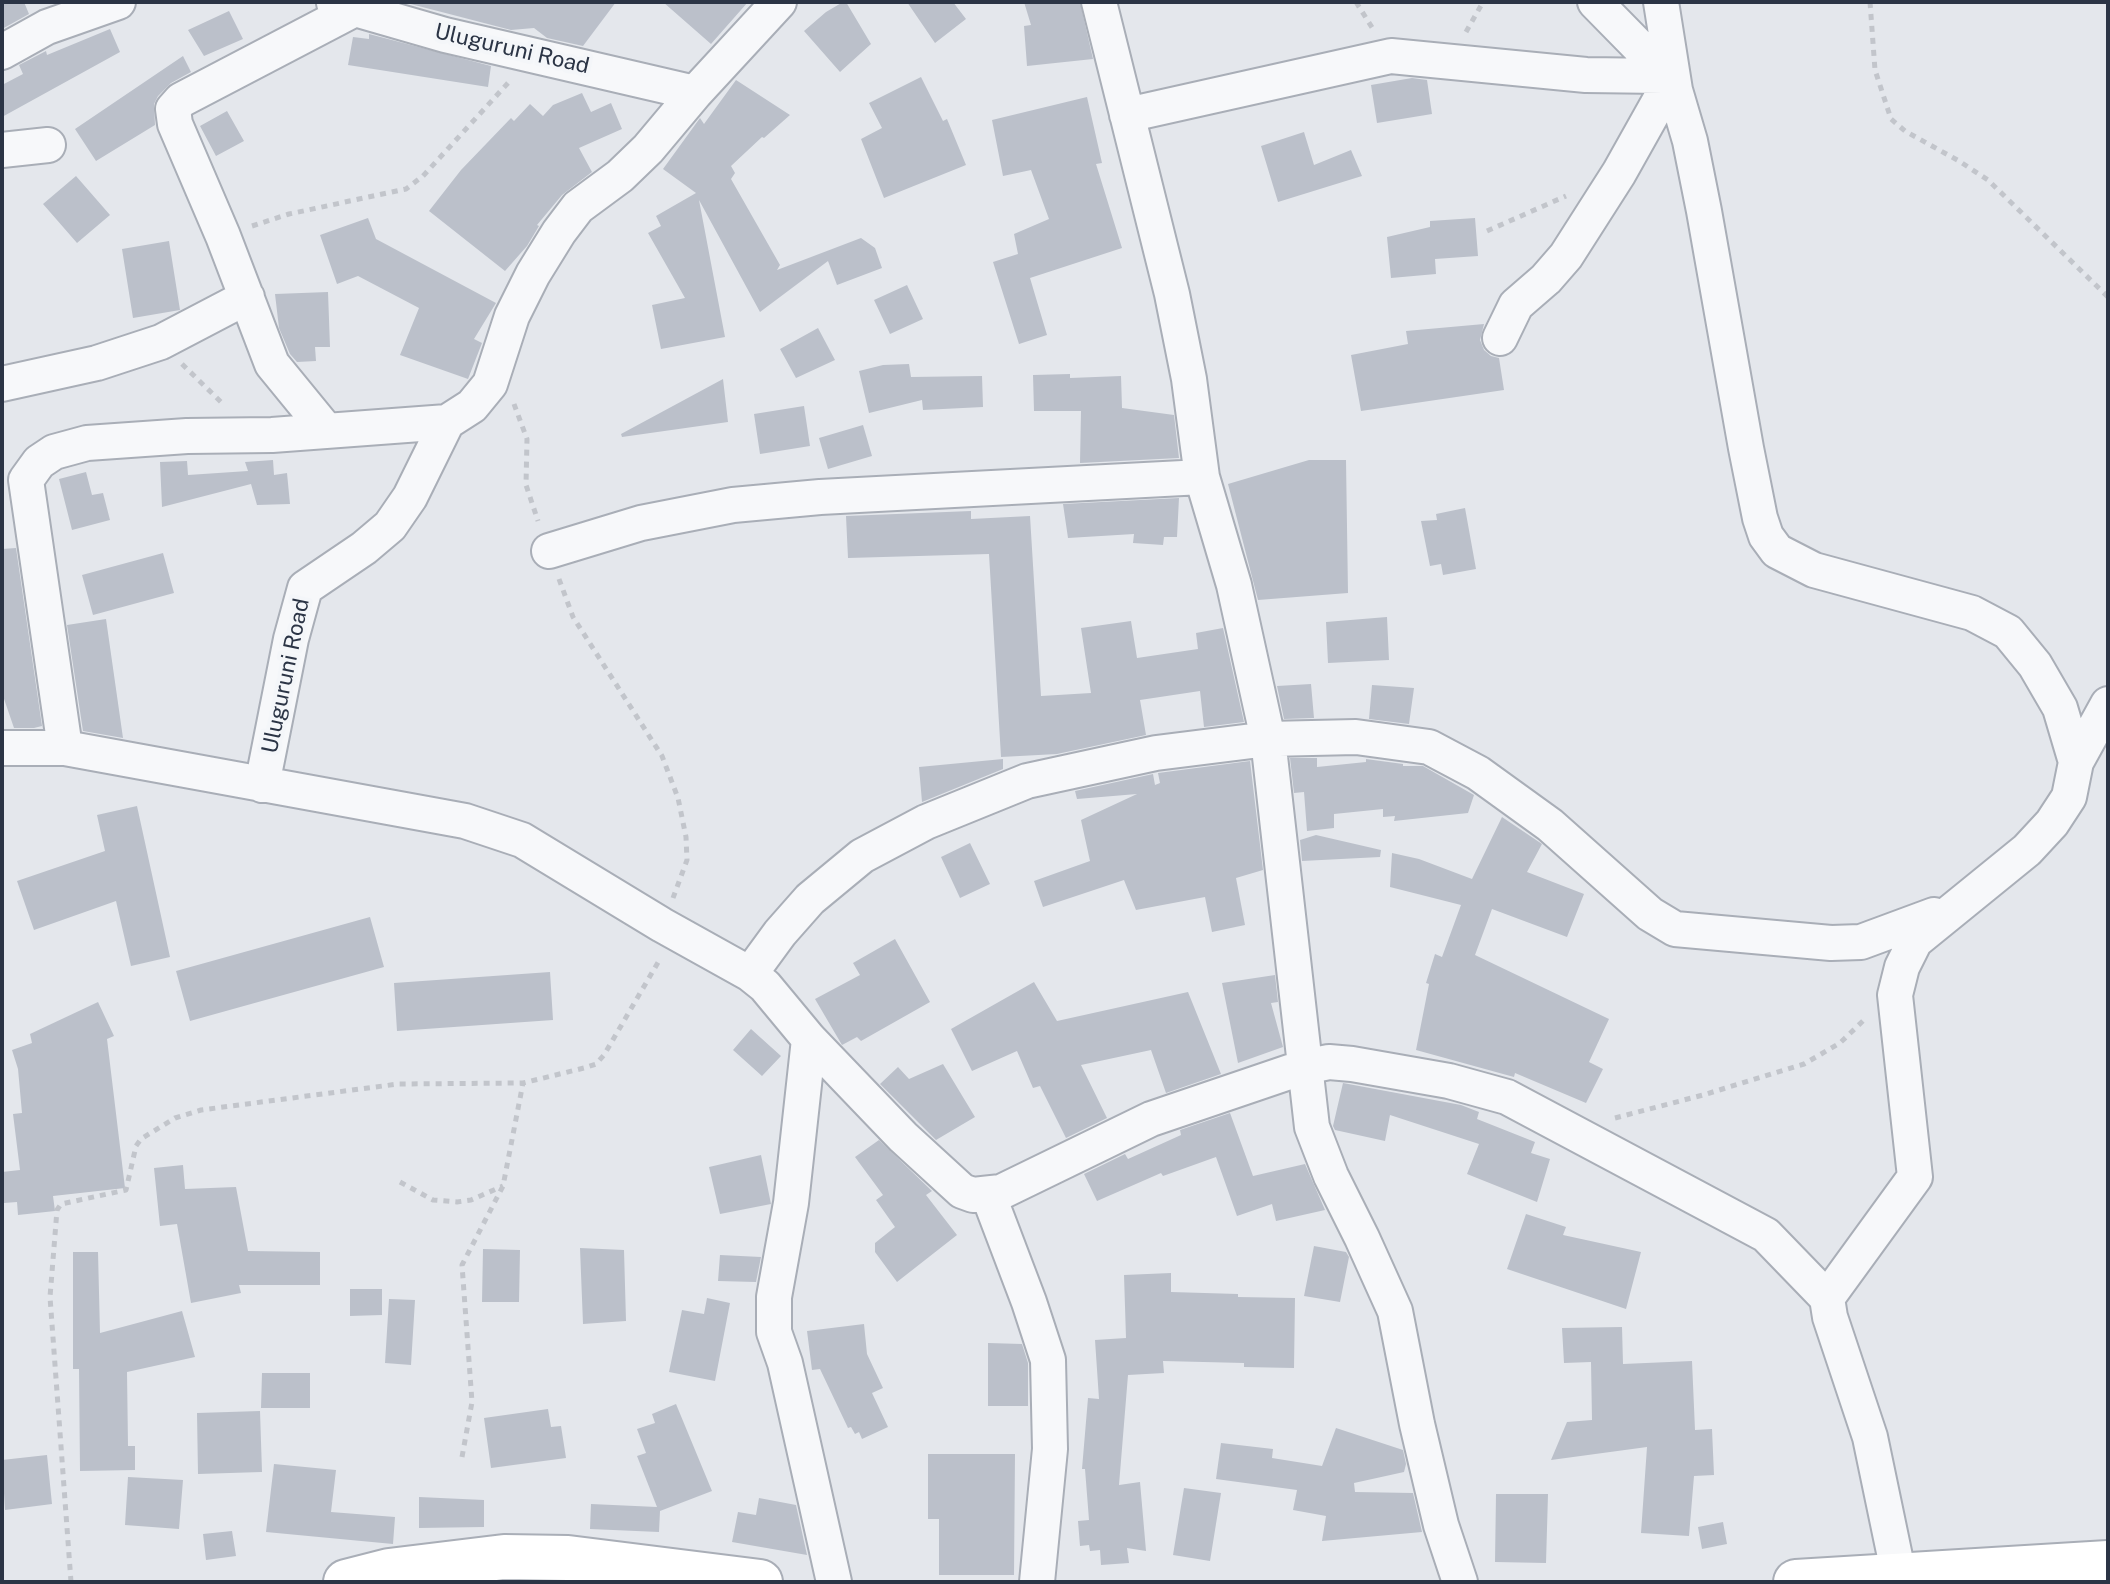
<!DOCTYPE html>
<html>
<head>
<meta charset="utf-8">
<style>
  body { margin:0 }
  #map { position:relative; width:2110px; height:1584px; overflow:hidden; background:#e4e7ec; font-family:"Public Sans",sans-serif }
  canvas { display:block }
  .frame { position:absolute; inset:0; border:4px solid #2b3445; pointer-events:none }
</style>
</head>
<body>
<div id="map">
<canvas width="2110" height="1584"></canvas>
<div class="frame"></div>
</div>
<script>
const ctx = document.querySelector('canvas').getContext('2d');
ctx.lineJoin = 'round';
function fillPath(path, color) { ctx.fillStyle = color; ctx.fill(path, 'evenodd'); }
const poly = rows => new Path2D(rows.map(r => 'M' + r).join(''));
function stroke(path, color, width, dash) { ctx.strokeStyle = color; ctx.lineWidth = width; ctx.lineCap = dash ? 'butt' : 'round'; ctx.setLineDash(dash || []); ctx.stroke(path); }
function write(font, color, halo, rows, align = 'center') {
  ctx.font = font + ' "Public Sans",sans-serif'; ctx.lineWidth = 8; ctx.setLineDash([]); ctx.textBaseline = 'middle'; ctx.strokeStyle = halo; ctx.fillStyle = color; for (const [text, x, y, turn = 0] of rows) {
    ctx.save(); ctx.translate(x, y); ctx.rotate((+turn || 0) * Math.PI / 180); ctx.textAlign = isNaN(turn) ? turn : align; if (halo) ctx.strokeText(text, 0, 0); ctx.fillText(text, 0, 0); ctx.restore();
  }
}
const building = poly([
  [2,2,24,2,29,14,2,29],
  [403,2,616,2,583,46,547,38,534,28,511,30],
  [663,2,748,2,711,44],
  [843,2,846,2,871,44,840,72,804,31,826,12],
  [907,2,953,2,966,19,935,43],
  [1024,2,1080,2,1093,59,1027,66,1024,26,1031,25],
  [229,11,243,39,204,56,188,30],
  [110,29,120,52,2,117,2,85,23,74,19,65,46,51,47,55],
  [369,34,491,66,488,87,348,65,353,37,369,39],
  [183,56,191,72,171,83,158,96,154,104,155,125,96,161,75,129],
  [921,77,943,121,947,119,966,165,884,198,861,139,882,128,869,103],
  [1412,78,1427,80,1432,114,1377,123,1371,85],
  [736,80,790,115,764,138,762,137,731,166,735,173,731,179,780,265,777,270,861,238,875,248,882,268,837,285,828,261,760,312,699,200,725,337,661,349,652,305,685,298,648,233,661,226,656,216,696,193,663,169,700,118,704,124],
  [582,93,591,112,611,103,622,129,579,148,592,172,562,195,537,225,539,226,527,246,505,271,429,211,461,170,511,118,514,121,530,104,543,116,553,105],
  [1087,97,1102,163,1096,164,1122,248,1030,278,1047,335,1019,344,993,262,1018,254,1014,234,1049,219,1031,170,1003,176,992,120],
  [227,111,244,141,216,156,200,126],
  [1304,132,1314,165,1351,150,1362,176,1278,202,1261,146],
  [76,176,110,215,77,243,43,204],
  [368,218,376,239,496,303,474,339,482,343,468,379,400,355,419,308,358,276,337,284,320,235],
  [1475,218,1478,256,1435,259,1436,274,1391,278,1387,237,1430,227,1430,221],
  [169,241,180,310,133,318,122,249],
  [907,285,923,319,890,334,874,300],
  [328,292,330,347,315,347,316,361,297,362,290,354,279,328,275,294],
  [1484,324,1480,340,1484,350,1491,356,1499,358,1504,390,1361,411,1351,355,1408,344,1406,331],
  [818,328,835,360,796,378,780,349],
  [909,364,911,377,982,376,983,407,923,410,922,400,869,413,859,371,883,365],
  [1070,374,1070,378,1121,376,1122,408,1174,415,1179,458,1080,463,1081,411,1034,411,1033,375],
  [723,379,728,422,622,437,621,434],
  [804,406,810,446,760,454,754,414],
  [863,425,872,456,828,469,819,438],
  [273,460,274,475,287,473,290,504,257,505,251,484,162,507,160,462,187,461,188,475,248,471,245,462],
  [1309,460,1346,460,1348,593,1258,600,1228,484],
  [86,472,92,495,103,493,110,520,72,530,59,479],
  [1179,498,1177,537,1164,537,1163,545,1133,543,1134,534,1068,538,1063,504],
  [1465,508,1476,569,1443,575,1441,564,1430,566,1421,521,1437,520,1436,514],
  [971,511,971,519,1030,516,1041,696,1091,693,1081,628,1131,621,1137,658,1198,649,1196,633,1223,628,1244,722,1204,727,1200,691,1140,700,1146,735,1057,754,1001,757,989,554,848,558,846,516],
  [16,548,42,726,34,728,14,728,2,693,2,549],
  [163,553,174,593,93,615,82,575],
  [1387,617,1389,660,1328,663,1326,622],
  [106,619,123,738,83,731,67,625],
  [1311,684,1314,718,1284,719,1277,686],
  [1372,685,1414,688,1409,724,1369,719],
  [1290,758,1317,758,1317,767,1366,762,1366,759,1403,764,1403,766,1423,766,1474,795,1468,813,1394,821,1395,816,1383,817,1383,809,1334,814,1334,828,1307,831,1304,792,1294,793],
  [1003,759,1003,769,922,802,919,767],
  [1250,761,1263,870,1236,878,1245,925,1212,932,1205,897,1136,910,1124,880,1043,907,1034,881,1090,861,1081,820,1137,794,1077,799,1075,791,1153,774,1155,785,1160,783,1158,773],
  [137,806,170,957,131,966,116,901,34,930,17,881,105,851,97,815],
  [1502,817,1542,844,1527,872,1584,894,1567,937,1492,909,1475,955,1609,1019,1589,1062,1603,1069,1586,1103,1515,1073,1514,1077,1416,1050,1429,984,1426,983,1435,954,1442,957,1461,905,1390,887,1392,853,1419,859,1472,879],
  [1316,835,1381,850,1380,857,1302,861,1300,840],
  [970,843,990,884,960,898,941,857],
  [370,917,384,967,190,1021,176,971],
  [895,939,930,1002,861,1041,857,1037,842,1045,815,999,860,975,853,963],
  [550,972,553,1020,397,1031,394,983],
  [1275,975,1278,1002,1271,1003,1283,1047,1238,1063,1222,983],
  [1034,982,1057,1021,1188,992,1221,1074,1166,1093,1151,1050,1081,1065,1107,1118,1066,1138,1040,1086,1033,1088,1017,1051,972,1071,951,1029],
  [98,1002,114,1036,107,1039,125,1188,53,1196,55,1211,18,1215,17,1202,4,1203,2,1183,2,1172,20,1170,13,1114,22,1113,18,1069,12,1050,32,1043,30,1034],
  [751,1029,781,1056,762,1076,733,1050],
  [943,1064,975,1117,936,1140,880,1084,898,1067,909,1079],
  [1343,1083,1461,1105,1479,1112,1477,1119,1535,1142,1531,1153,1550,1159,1537,1202,1467,1174,1479,1144,1390,1115,1385,1141,1335,1130,1333,1126],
  [1230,1113,1253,1176,1305,1164,1325,1210,1276,1221,1272,1204,1237,1216,1216,1157,1163,1176,1161,1173,1097,1201,1084,1174,1125,1154,1128,1159,1181,1135,1180,1130],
  [879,1140,932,1191,926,1195,957,1235,897,1282,875,1252,875,1243,895,1227,876,1200,883,1195,855,1157],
  [761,1155,771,1204,720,1214,709,1167],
  [183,1165,185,1189,236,1187,248,1251,320,1252,320,1285,239,1285,241,1293,191,1303,177,1224,160,1226,154,1168],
  [1526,1214,1566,1227,1563,1235,1641,1252,1626,1309,1507,1269],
  [1314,1246,1346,1252,1349,1257,1340,1302,1304,1296],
  [580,1248,624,1250,626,1321,583,1324],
  [483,1249,520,1250,519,1302,482,1302],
  [73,1252,98,1252,100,1333,182,1311,195,1357,127,1372,128,1446,135,1446,135,1470,80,1471,79,1369,73,1369],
  [720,1255,761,1257,756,1282,718,1281],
  [1171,1273,1171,1292,1238,1294,1238,1297,1295,1298,1294,1368,1244,1367,1244,1363,1163,1361,1164,1373,1128,1375,1119,1485,1140,1482,1146,1551,1127,1548,1129,1563,1101,1565,1100,1550,1090,1551,1089,1545,1080,1546,1078,1521,1089,1520,1085,1469,1082,1469,1088,1398,1099,1399,1095,1340,1126,1338,1124,1275],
  [350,1289,382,1289,382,1315,350,1316],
  [707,1298,730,1303,715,1381,669,1372,682,1310,704,1314],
  [389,1299,415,1300,411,1365,385,1363],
  [864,1324,867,1354,883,1388,872,1393,888,1427,862,1439,859,1432,855,1434,851,1427,848,1428,820,1369,812,1370,807,1331],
  [1622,1327,1623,1364,1692,1361,1695,1430,1712,1429,1714,1475,1694,1476,1689,1536,1641,1533,1647,1447,1551,1460,1567,1422,1592,1420,1591,1362,1564,1363,1562,1328],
  [988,1343,1022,1344,1028,1363,1028,1406,988,1406],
  [262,1373,310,1373,310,1408,261,1408],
  [676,1404,712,1491,660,1511,659,1532,590,1529,591,1504,657,1507,637,1456,646,1453,637,1429,655,1423,652,1414],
  [548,1409,551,1427,561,1426,566,1458,491,1468,484,1418],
  [260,1411,262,1472,198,1474,197,1413],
  [1336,1428,1403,1450,1406,1464,1404,1472,1354,1483,1355,1492,1413,1493,1422,1532,1322,1541,1326,1516,1293,1510,1297,1490,1216,1479,1221,1443,1273,1449,1272,1458,1322,1466],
  [928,1454,1015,1454,1014,1575,939,1575,939,1519,928,1519],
  [47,1455,52,1504,5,1510,2,1460],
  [274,1464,336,1470,331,1512,395,1517,393,1544,266,1532],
  [128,1477,183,1480,179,1529,125,1525],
  [1184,1488,1221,1493,1210,1561,1173,1555],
  [1496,1494,1548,1494,1546,1563,1495,1562],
  [419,1497,484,1500,484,1527,419,1528],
  [759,1498,796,1505,807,1555,732,1542,738,1512,756,1515],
  [1723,1522,1727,1544,1702,1549,1698,1527],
  [232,1531,236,1556,206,1560,203,1534]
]);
const path = poly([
  [1356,2,1373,29],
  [1870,2,1875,70,1891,119,1905,131,1959,161,1988,180,2108,297],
  [1466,32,1483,2],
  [252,226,289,214,406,189,423,176,508,83],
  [1487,231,1566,196],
  [182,364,221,402],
  [514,404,527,439,526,485,538,521],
  [559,579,573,617,662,756,678,798,686,837,687,860,673,898],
  [1615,1118,1703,1095,1804,1064,1840,1043,1866,1018],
  [400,1182,433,1200,457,1202,471,1200,503,1186],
  [462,1457,472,1402,462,1265,503,1186,523,1083],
  [71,1582,50,1297,57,1210,61,1204,126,1190,136,1146,141,1139,175,1118,201,1110,398,1084,523,1083,584,1068,596,1064,604,1055,660,959]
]);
const street = poly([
  [1099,2,1172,294,1189,379,1202,477,1234,585,1268,739,1312,1127,1331,1176,1362,1238,1395,1311,1417,1424,1441,1525,1460,1582],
  [1595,2,1650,58,1673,86],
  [1661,2,1675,90,1690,141,1704,211,1746,448,1760,518,1766,536,1777,551,1814,570,1972,613,2008,632,2035,665,2060,708,2076,762,2069,797,2052,823,2027,850,1915,941,1902,967,1895,995,1915,1177,1827,1298],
  [334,3,445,35,695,93],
  [2,52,47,27,118,2],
  [1127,115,1391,56,1586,75,1663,76],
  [2,150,48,145],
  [1500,338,1516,305,1546,279,1566,256,1619,173,1670,82],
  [2,384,97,363,161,342,247,297],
  [326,430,272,364,223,236,175,124,173,109,181,100,355,9],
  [549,551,641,523,733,505,820,497,1202,477],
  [2,748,65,748,465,821,522,840,662,925,750,974,765,986,809,1039,903,1137,962,1191,973,1195,1001,1192,1151,1119,1304,1067,1329,1062,1352,1064,1449,1081,1507,1097,1766,1235,1827,1298,1830,1317,1870,1437,1899,1576],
  [65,748,26,480,39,462,54,452,87,443,187,436,272,435,447,422],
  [2076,762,2108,704],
  [262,785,291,639,305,588,364,548,390,526,410,497,447,422,472,406,490,384,512,316,533,274,559,232,578,207,620,176,648,149,695,93,779,2],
  [750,974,780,933,810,899,862,856,926,822,1027,781,1156,753,1268,739,1356,737,1429,747,1478,773,1550,825,1650,914,1675,929,1831,943,1861,942,1934,915],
  [809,1039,791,1203,774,1297,774,1332,785,1363,834,1582],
  [988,1194,1029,1302,1048,1360,1050,1449,1037,1582]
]);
const secondary = poly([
  [346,1582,389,1571,504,1557,568,1558,760,1582],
  [1796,1582,2108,1563]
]);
const streetNames = [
  ["Uluguruni Road",512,49,13],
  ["Uluguruni Road",286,676,-78]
];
fillPath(building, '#bbc0ca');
stroke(street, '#a9aeb7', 38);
stroke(secondary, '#a9aeb7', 48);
stroke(path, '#c2c5cb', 5, [6, 6]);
stroke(street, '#f7f8fa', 34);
stroke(secondary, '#fff', 44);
write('22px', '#2b3445', '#f4f6f9', streetNames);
</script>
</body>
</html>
